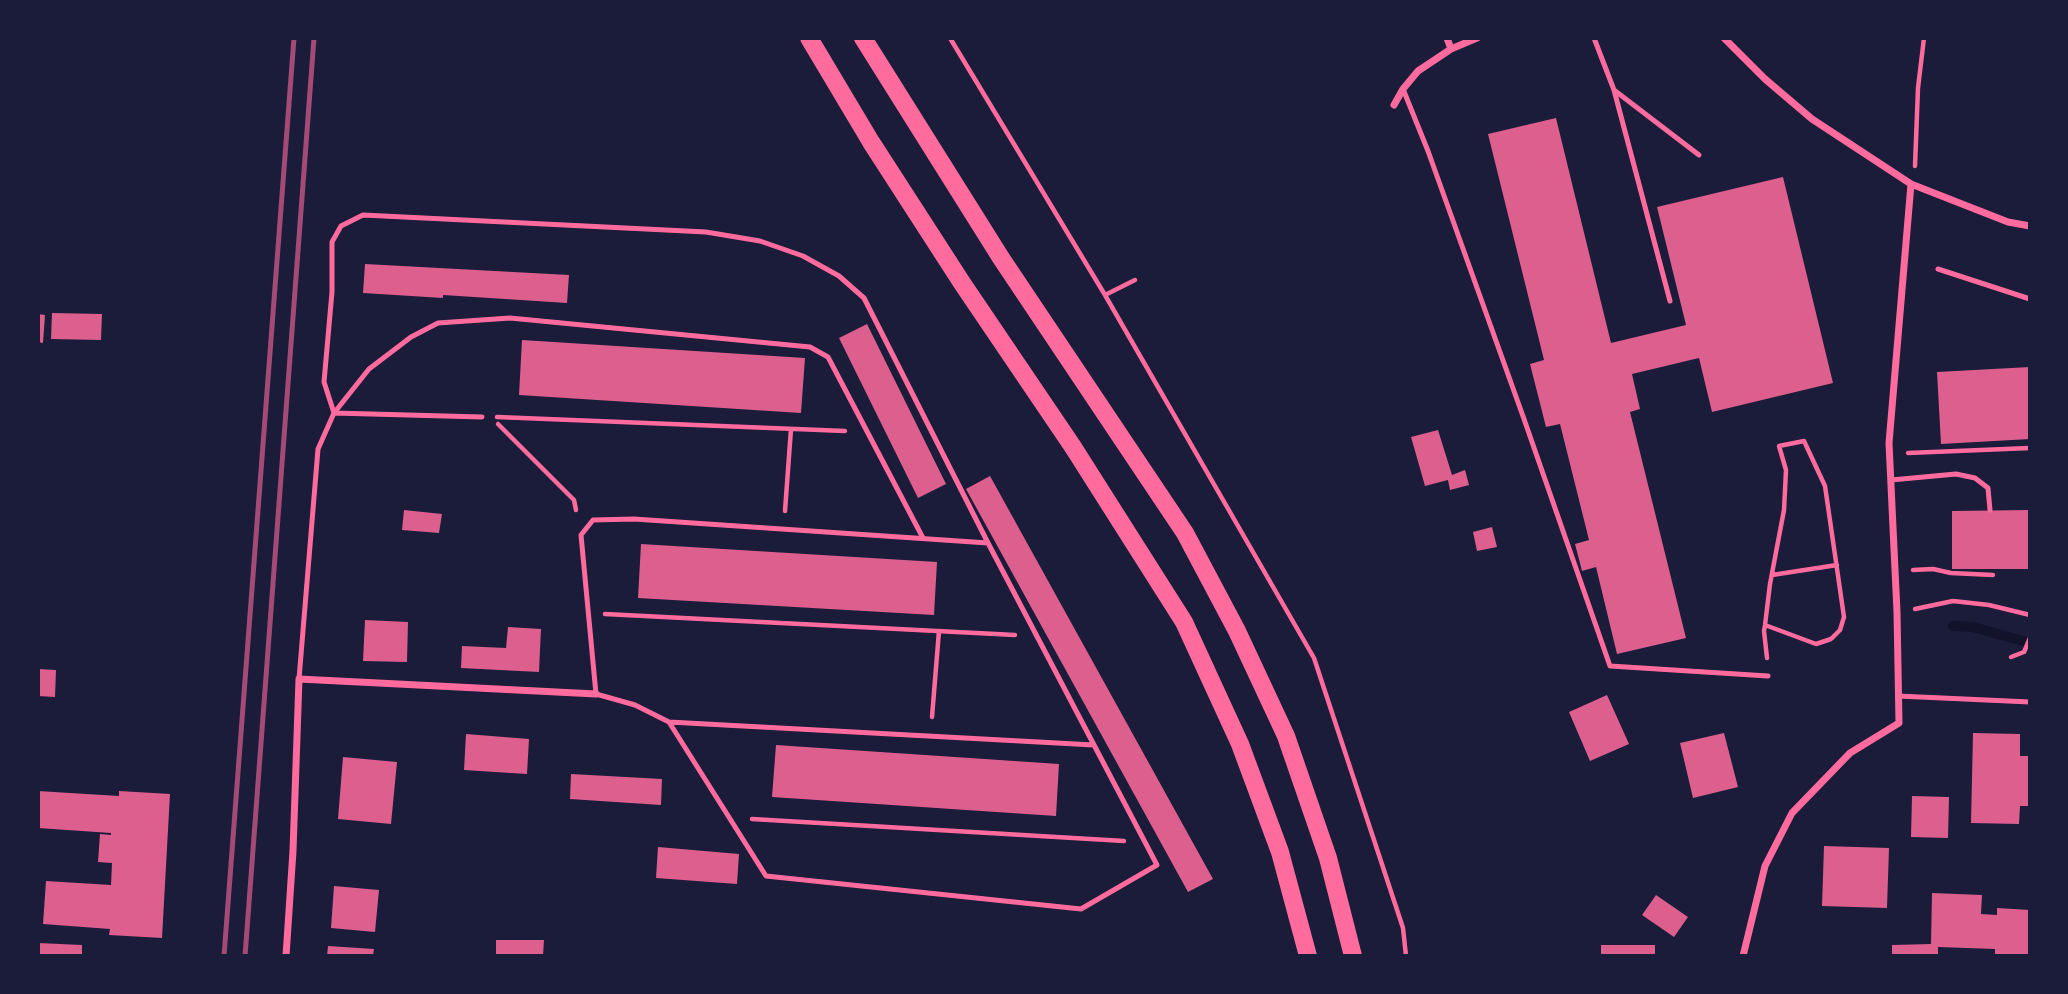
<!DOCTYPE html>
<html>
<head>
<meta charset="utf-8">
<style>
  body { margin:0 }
  #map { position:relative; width:2068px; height:994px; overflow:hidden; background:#1b1b3a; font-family:"Space Grotesk",sans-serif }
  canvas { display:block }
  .frame { position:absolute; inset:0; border:40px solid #1b1b3a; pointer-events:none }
</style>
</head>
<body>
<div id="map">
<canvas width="2068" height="994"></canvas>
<div class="frame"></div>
</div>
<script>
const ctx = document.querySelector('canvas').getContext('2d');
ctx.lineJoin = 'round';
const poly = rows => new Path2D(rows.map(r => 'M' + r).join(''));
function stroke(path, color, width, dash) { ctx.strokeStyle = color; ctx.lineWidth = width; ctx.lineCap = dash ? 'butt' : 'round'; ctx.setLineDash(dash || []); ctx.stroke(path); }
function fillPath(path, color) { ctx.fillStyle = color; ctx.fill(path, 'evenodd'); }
const stream = poly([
  [1953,626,1973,627,2030,643]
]);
const building = poly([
  [1556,118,1611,343,1686,325,1657,207,1783,177,1833,383,1712,412,1699,358,1632,374,1640,409,1630,412,1686,638,1617,654,1596,567,1582,571,1575,544,1589,540,1560,424,1546,427,1530,364,1544,360,1488,134],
  [365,264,569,275,567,303,443,295,443,298,363,293],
  [52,313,102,314,101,340,51,339],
  [38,314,45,315,43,343,38,342],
  [867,324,946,484,918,498,839,338],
  [522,340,805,358,801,413,519,395],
  [2030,367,2030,439,1941,444,1937,372],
  [1438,430,1452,475,1465,470,1469,485,1450,490,1448,480,1425,486,1411,437],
  [990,476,1213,879,1188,892,966,489],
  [404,510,442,514,439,533,402,530],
  [2030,510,2030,569,1952,569,1952,511],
  [1492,527,1497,547,1477,551,1473,532],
  [641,544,937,562,934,615,638,598],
  [365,620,408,622,407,662,363,661],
  [508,627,541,629,539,672,461,668,462,646,506,648],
  [38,669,56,670,55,697,38,696],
  [1607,695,1629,744,1590,761,1569,712],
  [1724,733,1738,787,1693,798,1680,743],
  [1973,733,2020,734,2020,756,2030,756,2030,806,2020,806,2019,824,1971,823],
  [466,734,529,739,527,774,464,770],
  [776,745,1059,764,1056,816,772,797],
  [343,757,397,762,391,824,338,819],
  [571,774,662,779,661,805,570,799],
  [38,791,119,796,119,791,170,794,162,938,109,935,110,929,43,924,46,881,111,885,112,863,98,862,100,834,111,835,111,833,38,828],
  [1912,796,1949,797,1948,838,1911,837],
  [1824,846,1889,848,1887,908,1822,906],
  [658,847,739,854,737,884,656,878],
  [334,886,379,890,375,932,331,928],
  [1932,893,1982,895,1981,914,1997,915,1997,908,2030,910,2030,956,1995,956,1995,949,1938,947,1938,956,1892,956,1892,945,1931,944],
  [1656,895,1688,917,1674,937,1642,915],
  [496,940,544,940,543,956,496,956],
  [38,943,82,945,82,956,38,956],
  [1601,945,1655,945,1655,956,1601,956],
  [328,946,374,949,373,956,327,956]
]);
const path = poly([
  [950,38,1105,295,1314,658,1403,928,1406,956],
  [1915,166,1918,88,1924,38],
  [1105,295,1135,280],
  [497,417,845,431],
  [498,424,574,500,576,510],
  [1908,453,2030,448],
  [785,511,791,429],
  [1913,570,1933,569,1951,573,1993,575],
  [1772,575,1837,565],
  [1915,609,1953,601,1989,605,2030,615],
  [605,614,1015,635],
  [1765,625,1816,644,1831,639,1840,630,1844,617,1825,486,1804,441,1779,446,1786,470,1784,510,1770,584,1765,625,1764,631,1767,658],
  [2011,657,2024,652,2030,638],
  [932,717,939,631],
  [752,819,1124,841]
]);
const service = poly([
  [1594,38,1614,90,1699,155],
  [1403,89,1428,151,1524,419,1610,666,1768,676],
  [1614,90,1670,301],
  [1938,269,2030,299],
  [482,417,334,413,369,369,411,337,438,323,510,318,810,347,828,357,923,538],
  [1891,480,1956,474,1975,478,1988,488,1990,510],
  [299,679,318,449,334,413,324,382,332,292,332,242,341,226,363,215,706,232,760,241,803,256,839,276,864,298,988,543,1157,865,1081,909,766,876,669,722,635,705,596,694,581,535,593,520,634,519,988,543],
  [1898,696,2030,702],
  [669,722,1094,745]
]);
const minor = poly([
  [1447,38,1451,49,1477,38],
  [1724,38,1765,79,1812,119,1911,184,2008,222,2030,226],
  [1394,105,1403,89,1418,71,1451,49],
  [286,956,293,851,299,679,596,694],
  [1743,956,1765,866,1792,813,1850,753,1899,723,1897,612,1889,443,1911,184]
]);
const primary = poly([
  [809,38,871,142,962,283,1073,447,1184,622,1240,744,1280,852,1308,956],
  [863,38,1001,258,1185,533,1237,631,1286,736,1328,858,1353,956]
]);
const rail = poly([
  [224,956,294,38],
  [245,956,314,38]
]);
stroke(stream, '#12122b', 10);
fillPath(building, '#dd5f8e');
stroke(path, '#ff6b9d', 4.5);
stroke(service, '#ff6b9d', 5);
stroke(minor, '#ff6b9d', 7);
stroke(primary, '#ff6b9d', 18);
stroke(rail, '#a44b75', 5);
</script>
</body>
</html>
